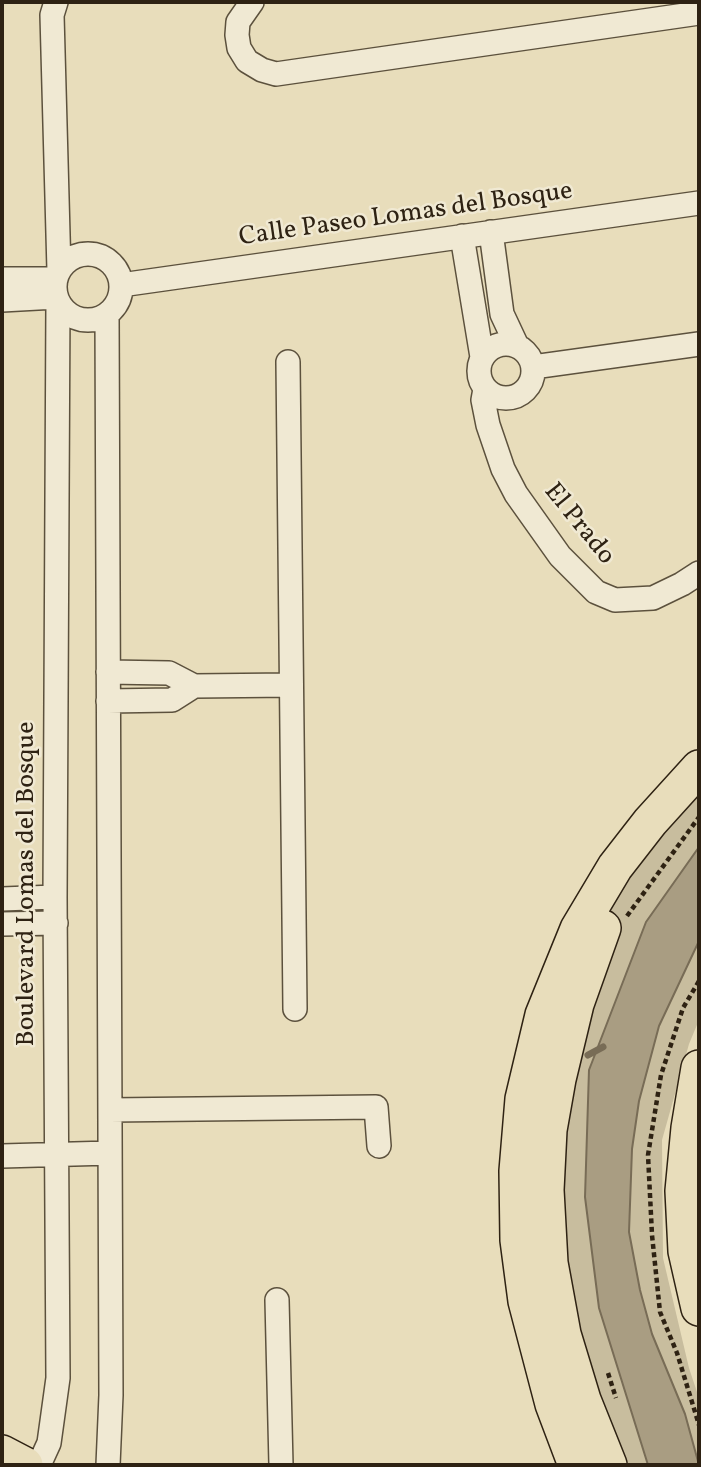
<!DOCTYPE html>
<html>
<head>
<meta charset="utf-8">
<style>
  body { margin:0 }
  #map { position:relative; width:701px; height:1467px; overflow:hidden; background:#e8ddbb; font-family:Vollkorn,serif }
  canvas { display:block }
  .frame { position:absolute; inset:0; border:4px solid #2e2213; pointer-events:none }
</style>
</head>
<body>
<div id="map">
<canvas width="701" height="1467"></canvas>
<div class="frame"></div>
</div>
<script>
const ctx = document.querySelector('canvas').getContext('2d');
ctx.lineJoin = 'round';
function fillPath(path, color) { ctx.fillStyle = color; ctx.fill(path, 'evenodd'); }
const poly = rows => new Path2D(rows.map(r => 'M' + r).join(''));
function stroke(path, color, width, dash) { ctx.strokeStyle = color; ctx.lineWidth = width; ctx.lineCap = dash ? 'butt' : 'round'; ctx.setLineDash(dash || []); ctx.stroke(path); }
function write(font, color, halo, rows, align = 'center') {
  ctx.font = font + ' Vollkorn,serif'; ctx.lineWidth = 5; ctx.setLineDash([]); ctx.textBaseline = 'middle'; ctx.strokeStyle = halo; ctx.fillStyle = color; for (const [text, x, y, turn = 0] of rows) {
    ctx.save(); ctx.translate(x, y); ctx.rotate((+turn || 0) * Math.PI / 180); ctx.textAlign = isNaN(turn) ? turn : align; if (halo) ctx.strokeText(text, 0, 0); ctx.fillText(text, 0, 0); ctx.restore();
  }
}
const green = poly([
  [699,772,699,1020,689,1044,662,1140,663,1258,689,1368,699,1398,699,1465,628,1465,590,1380,567,1296,558,1150,605,924,651,823]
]);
const water = poly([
  [699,847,699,941,659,1026,639,1101,632,1149,629,1232,640,1290,652,1334,685,1414,699,1465,648,1465,599,1308,585,1197,589,1070,646,922,699,847]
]);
const stream = poly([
  [588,1055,603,1047]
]);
const path = poly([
  [627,916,699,817],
  [699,981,683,1008,661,1075,648,1155,652,1235,660,1312,677,1353,699,1425],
  [608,1373,616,1398]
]);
const minor = poly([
  [56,2,52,15,59,271],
  [252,2,238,22,237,35,239,48,247,61,262,70,276,74,699,13],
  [491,232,502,314,517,346],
  [462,236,482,357],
  '55 287a33 33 0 1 1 66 0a33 33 0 1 1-66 0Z',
  [2,279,56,279],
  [121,285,699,203],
  [2,300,56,297],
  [107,314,111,1395,108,1465],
  '479 371a27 27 0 1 1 54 0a27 27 0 1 1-54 0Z',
  [288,362,295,1009],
  [533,367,699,344],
  [485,389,483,400,488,425,503,469,516,494,560,556,596,592,615,600,653,598,682,584,699,573],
  [108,672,169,673,194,686,291,685],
  [108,701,172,700,194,686],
  [2,899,55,897],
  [2,924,56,923],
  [110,1110,376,1107,379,1146],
  [2,1156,110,1153],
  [277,1300,281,1465],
  [39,1465,49,1443,58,1378,55,897,58,301]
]);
const primary = poly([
  [603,928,576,1004,558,1079,549,1130,546,1190,550,1263,563,1334,583,1400,609,1465],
  [699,1068,689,1128,683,1191,686,1251,699,1308],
  [2,1453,25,1465],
  [576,1465,553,1404,526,1301,518,1240,517,1171,523,1099,543,1015,578,929,615,867,650,822,699,768]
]);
const streetNames = [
  ["Calle Paseo Lomas del Bosque",406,216,-8],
  ["El Prado",578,525,51],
  ["Boulevard Lomas del Bosque",28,884,-90]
];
fillPath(green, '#c8bd9e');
fillPath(water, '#a99d82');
stroke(water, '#786c56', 2);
stroke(stream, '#786c56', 7);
stroke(minor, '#5c513d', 26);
stroke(primary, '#2e2213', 38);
stroke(path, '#2e2213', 4.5, [5, 3.5]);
stroke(minor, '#f0e9d3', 23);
stroke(primary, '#e8ddbb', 35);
write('26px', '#2e2213', '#f0e9d3', streetNames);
</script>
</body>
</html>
